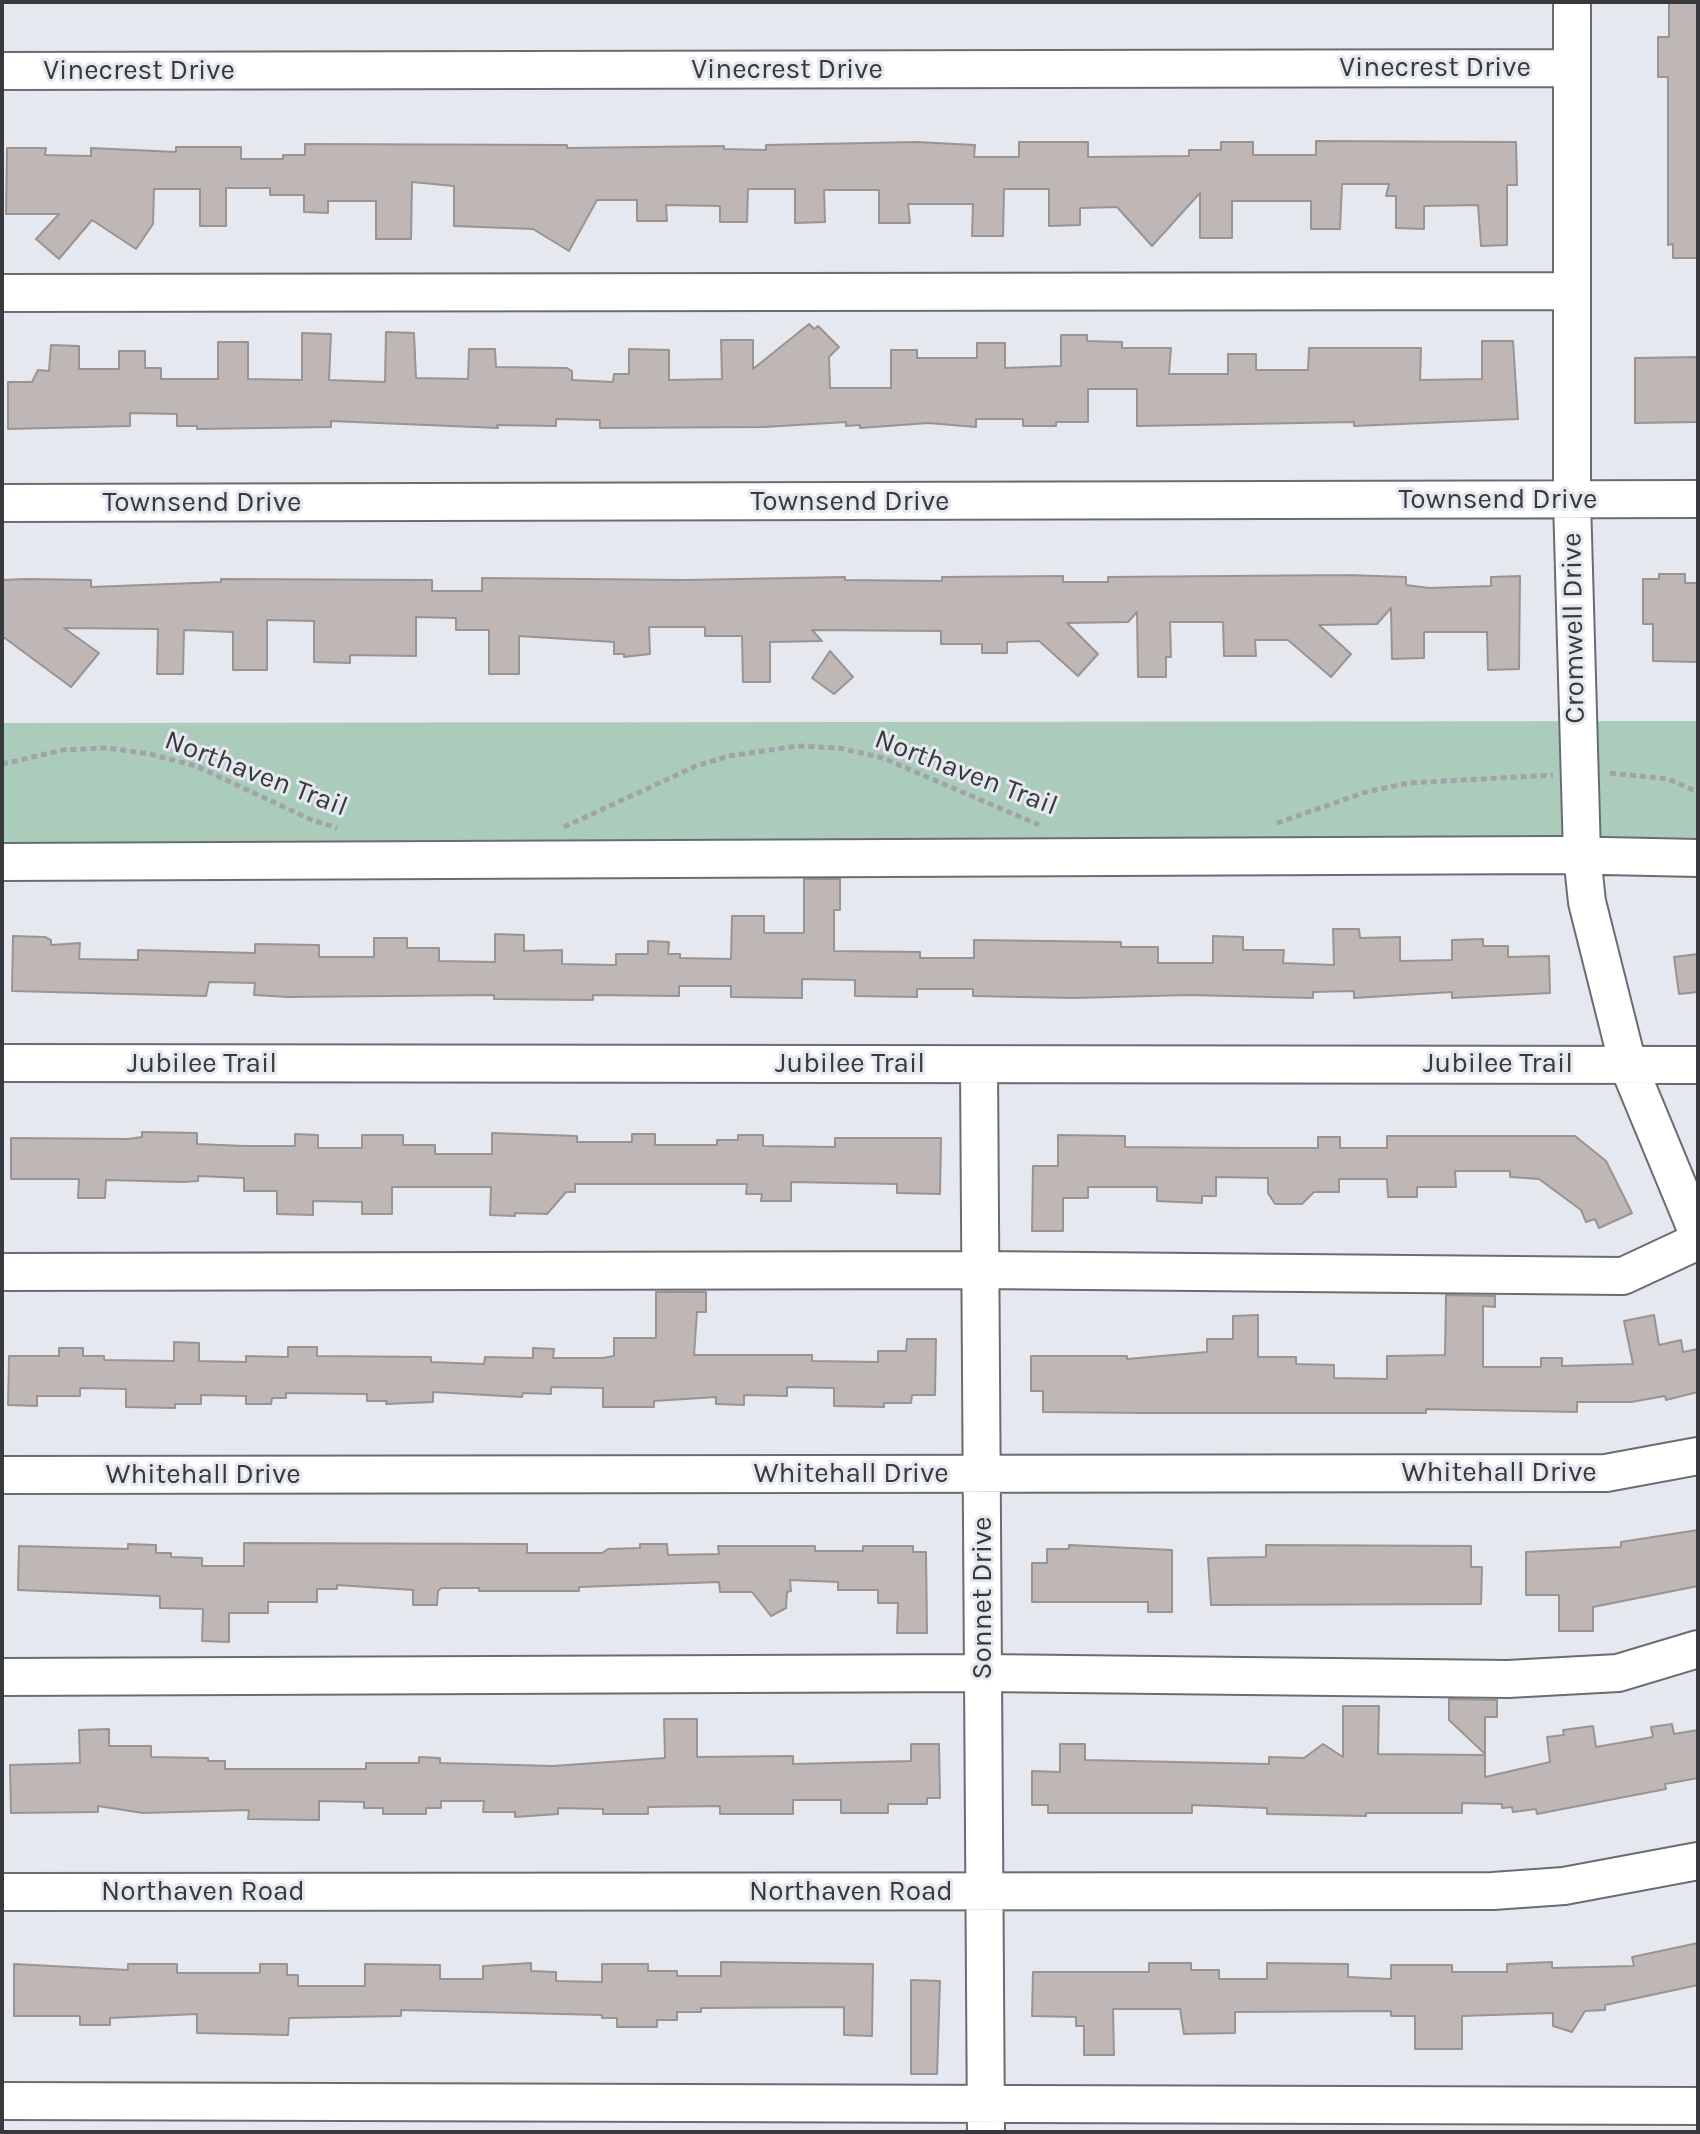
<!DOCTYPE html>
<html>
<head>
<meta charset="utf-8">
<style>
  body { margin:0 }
  #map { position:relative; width:1700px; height:2134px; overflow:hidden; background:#e5e9ef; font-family:Karla,sans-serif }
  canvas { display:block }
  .frame { position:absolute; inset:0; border:4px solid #38393c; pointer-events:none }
</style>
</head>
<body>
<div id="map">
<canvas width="1700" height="2134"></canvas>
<div class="frame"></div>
</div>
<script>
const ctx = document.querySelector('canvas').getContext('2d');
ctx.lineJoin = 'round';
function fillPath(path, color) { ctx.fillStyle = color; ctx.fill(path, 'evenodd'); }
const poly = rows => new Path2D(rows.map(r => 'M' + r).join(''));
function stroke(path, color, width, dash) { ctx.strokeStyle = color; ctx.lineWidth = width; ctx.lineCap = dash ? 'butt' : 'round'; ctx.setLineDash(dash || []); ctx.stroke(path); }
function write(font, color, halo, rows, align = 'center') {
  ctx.font = font + ' Karla,sans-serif'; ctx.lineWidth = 6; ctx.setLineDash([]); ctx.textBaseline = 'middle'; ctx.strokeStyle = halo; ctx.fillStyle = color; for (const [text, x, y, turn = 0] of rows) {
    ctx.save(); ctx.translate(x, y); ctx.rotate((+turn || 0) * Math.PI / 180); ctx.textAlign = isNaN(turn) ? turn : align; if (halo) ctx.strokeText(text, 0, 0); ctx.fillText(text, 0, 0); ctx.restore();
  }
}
const green = poly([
  [1698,721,1698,848,2,850,2,723]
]);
const building = poly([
  [1669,2,1698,2,1698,258,1673,258,1673,244,1668,245,1668,77,1658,77,1658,37,1669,37,1669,2],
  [1316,141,1516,142,1517,185,1507,185,1507,245,1481,246,1478,205,1424,206,1424,229,1396,228,1396,196,1386,196,1389,184,1342,184,1340,229,1311,229,1311,201,1232,201,1232,238,1200,238,1200,193,1152,246,1117,207,1080,208,1080,225,1049,226,1049,189,1004,189,1003,236,972,236,973,204,908,204,910,223,879,223,879,190,824,190,825,222,795,223,795,189,748,189,747,222,720,222,720,206,666,205,667,221,637,221,637,200,597,200,569,251,533,229,454,226,454,186,412,182,411,239,376,239,376,201,328,201,328,213,304,212,304,195,270,195,270,188,226,188,226,226,200,226,200,189,154,189,153,224,136,249,92,220,59,259,36,239,59,214,6,214,7,148,46,148,45,155,91,156,91,148,176,152,176,147,241,147,241,159,283,159,283,155,305,155,305,144,567,145,567,148,724,146,724,149,766,150,766,145,917,142,975,145,974,157,1019,157,1019,142,1088,142,1088,157,1189,156,1189,150,1221,150,1221,142,1253,142,1253,155,1316,155,1316,141],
  [809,324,814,329,818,326,839,347,829,357,830,388,891,388,891,350,917,350,917,358,977,358,977,343,1005,343,1005,368,1061,366,1061,335,1087,335,1087,341,1122,342,1122,348,1171,348,1169,374,1228,374,1228,354,1256,354,1256,370,1308,370,1309,348,1421,348,1420,380,1482,379,1482,341,1513,341,1518,419,1354,426,1354,422,1137,426,1137,389,1088,389,1088,422,1056,422,1056,426,1023,426,1023,419,976,419,976,427,928,423,860,428,860,425,846,426,846,422,764,427,600,428,600,420,556,419,556,426,497,425,498,428,331,421,331,427,197,429,197,426,177,426,177,414,130,413,130,426,8,429,8,382,32,382,38,370,49,371,51,345,79,346,79,369,119,369,119,351,145,351,145,368,161,368,161,379,218,379,218,342,248,342,248,379,302,380,302,333,331,334,329,380,385,382,386,332,414,333,416,378,468,379,469,349,495,349,496,367,567,368,572,371,572,380,613,382,614,374,629,374,629,349,669,350,669,380,722,379,721,340,753,340,753,369,809,324],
  [1698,357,1698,422,1635,423,1635,358,1698,357],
  [1659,574,1685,574,1685,583,1698,583,1698,662,1653,661,1653,624,1643,624,1643,579,1659,579,1659,574],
  [1347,575,1406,577,1406,585,1429,588,1491,586,1491,577,1520,576,1519,669,1488,670,1487,632,1424,632,1424,658,1392,659,1391,608,1377,624,1319,625,1351,654,1331,677,1288,640,1255,640,1256,656,1224,656,1223,622,1170,622,1171,657,1166,657,1166,677,1138,677,1137,612,1128,622,1067,623,1098,654,1078,676,1039,641,1007,642,1007,653,982,653,982,644,941,644,941,631,812,630,822,641,770,642,770,682,743,682,742,636,705,636,705,627,649,627,650,654,624,657,624,654,614,654,614,642,519,636,519,674,489,674,489,630,456,630,456,618,416,617,416,656,350,655,350,663,314,662,314,621,267,620,267,670,233,670,233,632,184,630,183,674,157,674,158,629,64,628,99,653,71,687,2,636,2,580,26,579,91,580,91,587,221,582,221,579,432,580,432,591,482,591,482,578,686,580,845,577,845,580,942,581,942,577,1063,576,1063,582,1108,582,1108,577,1347,575],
  [830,651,853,677,834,694,812,678,830,651],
  [804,879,840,879,840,910,834,910,834,951,920,952,920,958,974,958,974,940,1121,942,1121,947,1158,947,1158,963,1213,963,1213,936,1243,937,1243,950,1284,950,1283,963,1334,965,1333,929,1359,929,1360,938,1400,937,1400,961,1452,960,1452,940,1483,939,1483,946,1508,946,1508,957,1549,956,1550,993,1452,998,1452,992,1354,998,1354,991,1313,992,1313,998,1189,995,1074,998,973,996,973,989,917,989,917,997,855,996,855,980,802,979,802,998,731,997,731,986,679,986,679,996,593,995,593,1000,494,999,494,995,288,997,254,995,255,983,209,982,206,996,12,991,13,936,45,937,51,940,51,945,80,943,79,959,138,960,138,950,255,953,255,944,319,945,319,957,374,957,374,938,407,938,407,948,439,948,439,961,495,962,495,934,524,935,524,951,562,950,562,964,616,965,616,954,648,954,648,941,669,942,668,954,680,954,680,958,731,959,732,916,764,916,764,933,804,933,804,879],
  [1698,954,1698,992,1679,994,1674,957,1698,954],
  [142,1132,197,1133,197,1144,244,1146,295,1146,295,1134,318,1135,318,1148,362,1148,362,1135,403,1135,403,1145,435,1145,435,1154,492,1154,492,1133,577,1136,577,1142,632,1142,632,1134,655,1134,655,1145,717,1145,717,1140,738,1140,738,1135,763,1135,763,1146,835,1147,835,1138,941,1138,940,1194,897,1193,897,1184,791,1182,791,1201,761,1201,762,1194,746,1194,747,1184,575,1184,575,1192,566,1192,547,1214,515,1213,515,1216,490,1215,491,1187,392,1187,392,1214,362,1214,362,1202,313,1201,313,1215,277,1214,277,1191,244,1191,244,1178,198,1176,198,1181,183,1182,106,1180,105,1198,78,1198,79,1179,11,1179,11,1138,128,1139,142,1137,142,1132],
  [1058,1135,1125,1136,1125,1147,1245,1148,1318,1148,1318,1137,1340,1137,1340,1148,1387,1148,1387,1136,1575,1136,1606,1161,1632,1213,1599,1228,1595,1219,1586,1222,1581,1210,1539,1179,1510,1177,1510,1171,1455,1171,1456,1187,1417,1187,1417,1197,1388,1197,1387,1179,1339,1179,1339,1192,1314,1192,1302,1204,1275,1204,1268,1193,1268,1178,1216,1177,1216,1196,1202,1196,1202,1203,1157,1201,1157,1187,1088,1187,1088,1198,1063,1198,1063,1231,1032,1231,1033,1166,1058,1166,1058,1135],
  [656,1292,706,1292,706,1312,697,1312,694,1355,812,1355,812,1361,878,1362,878,1351,906,1351,907,1339,936,1339,935,1395,912,1395,911,1403,884,1403,884,1407,834,1406,834,1388,787,1387,787,1396,744,1395,744,1405,716,1404,716,1397,654,1401,654,1407,603,1407,603,1388,551,1387,551,1394,523,1393,522,1397,433,1392,433,1402,386,1404,387,1401,367,1401,367,1394,286,1393,286,1398,272,1398,271,1404,246,1404,246,1396,201,1395,201,1404,175,1404,175,1408,126,1407,126,1389,80,1388,80,1396,37,1396,37,1406,8,1405,9,1356,59,1356,59,1348,83,1348,83,1356,104,1356,104,1360,174,1361,174,1342,199,1343,199,1361,246,1362,246,1356,288,1357,288,1347,317,1347,317,1356,431,1357,431,1362,484,1364,485,1357,533,1358,533,1348,554,1349,553,1358,603,1358,614,1356,614,1338,656,1338,656,1292],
  [1446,1295,1495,1296,1495,1307,1483,1306,1483,1367,1541,1367,1541,1358,1562,1358,1562,1366,1633,1364,1624,1321,1654,1315,1659,1345,1681,1340,1683,1352,1698,1349,1698,1392,1666,1400,1665,1396,1631,1402,1577,1402,1577,1412,1426,1409,1426,1413,1147,1413,1043,1412,1043,1391,1031,1391,1031,1356,1127,1356,1127,1359,1207,1352,1207,1339,1233,1339,1233,1316,1258,1315,1258,1357,1296,1357,1296,1364,1334,1365,1334,1378,1387,1379,1387,1356,1445,1355,1446,1295],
  [1698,1530,1698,1586,1593,1607,1593,1631,1559,1631,1559,1595,1526,1595,1526,1552,1621,1547,1621,1542,1698,1530],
  [244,1543,527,1544,527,1553,602,1553,608,1549,640,1548,640,1544,667,1544,668,1555,719,1554,718,1546,815,1546,815,1551,863,1551,863,1546,913,1546,913,1552,926,1552,927,1633,897,1633,898,1603,878,1603,878,1590,838,1590,838,1582,790,1580,791,1591,787,1592,786,1608,771,1616,752,1592,720,1592,719,1582,579,1587,579,1591,479,1591,479,1588,441,1588,438,1591,437,1605,413,1605,413,1590,337,1585,337,1589,317,1589,317,1602,268,1602,268,1613,229,1613,229,1642,202,1641,203,1609,160,1608,160,1596,18,1590,19,1546,128,1549,128,1544,156,1545,156,1553,171,1553,171,1557,202,1558,202,1566,244,1566,244,1543],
  [1069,1545,1172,1550,1172,1612,1148,1612,1148,1602,1032,1602,1032,1563,1047,1563,1047,1549,1069,1549,1069,1545],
  [1266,1545,1471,1546,1471,1567,1482,1567,1481,1604,1211,1605,1208,1558,1266,1557,1266,1545],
  [1449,1699,1497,1700,1497,1717,1485,1717,1485,1754,1449,1720,1449,1699],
  [1343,1706,1379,1706,1378,1754,1485,1755,1485,1777,1550,1762,1547,1737,1564,1735,1563,1730,1593,1726,1596,1747,1653,1737,1651,1727,1672,1724,1674,1734,1698,1730,1698,1778,1665,1784,1666,1789,1537,1814,1536,1809,1513,1812,1512,1807,1502,1808,1502,1804,1462,1803,1462,1813,1366,1813,1366,1816,1267,1814,1267,1808,1192,1805,1192,1813,1048,1813,1048,1805,1032,1805,1032,1771,1060,1772,1060,1744,1085,1744,1085,1760,1269,1764,1269,1757,1304,1758,1323,1744,1343,1757,1343,1706],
  [664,1719,697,1719,697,1757,793,1756,793,1764,911,1761,911,1744,939,1744,940,1798,927,1798,927,1804,888,1804,888,1813,841,1813,841,1800,793,1800,793,1814,720,1814,720,1806,648,1807,648,1814,603,1814,603,1809,558,1808,558,1814,515,1817,515,1812,483,1812,484,1801,441,1801,441,1808,426,1808,426,1814,383,1814,383,1808,364,1808,364,1802,319,1801,319,1820,248,1819,249,1810,143,1813,98,1806,98,1812,11,1813,10,1765,80,1763,79,1730,109,1729,109,1746,151,1746,151,1757,208,1758,208,1761,225,1761,225,1769,366,1769,366,1763,419,1763,419,1757,440,1758,440,1763,553,1766,665,1758,664,1719],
  [1698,1943,1698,1985,1605,2005,1605,2010,1585,2011,1572,2032,1553,2026,1553,2013,1462,2016,1462,2049,1415,2049,1415,2016,1391,2016,1391,2011,1235,2012,1235,2033,1184,2034,1180,2009,1113,2009,1114,2055,1084,2055,1084,2026,1076,2026,1076,2017,1032,2016,1033,1972,1149,1972,1149,1963,1191,1963,1191,1970,1219,1970,1219,1979,1267,1979,1267,1963,1348,1964,1348,1977,1391,1979,1391,1965,1452,1965,1452,1972,1507,1972,1507,1964,1552,1962,1552,1968,1634,1966,1632,1957,1698,1943],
  [721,1962,873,1964,872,2036,844,2035,844,2007,701,2008,701,2012,677,2012,677,2020,657,2020,657,2027,617,2027,617,2018,602,2018,602,2015,401,2010,401,2016,289,2018,288,2035,197,2033,197,2014,110,2018,110,2025,80,2025,80,2016,14,2016,14,1964,128,1970,128,1964,177,1964,177,1973,260,1973,260,1964,287,1964,287,1975,298,1975,298,1986,365,1986,365,1964,440,1965,440,1979,483,1979,483,1966,531,1963,531,1971,556,1972,556,1981,602,1982,602,1964,648,1964,648,1971,677,1971,677,1976,721,1976,721,1962],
  [911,1980,940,1981,937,2074,911,2074,911,1980]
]);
const path = poly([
  [2,764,63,750,108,748,150,754,196,766,312,820,337,828],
  [1610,773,1668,779,1698,792],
  [1277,823,1366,792,1408,783,1553,775],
  [564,827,696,766,729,756,797,746,839,748,883,758,1039,825]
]);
const minor = poly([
  [1572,2,1572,500,1582,855,1587,902,1628,1065,1698,1234],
  [2,71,1572,68],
  [2,293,1572,291],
  [2,503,1698,499],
  [2,862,1558,855,1698,858],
  [2,1063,1698,1065],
  [979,1065,986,2132],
  [2,1272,981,1270,1623,1276,1698,1241],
  [2,1475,1606,1473,1698,1456],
  [2,1677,983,1673,1508,1679,1618,1673,1698,1649],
  [2,1892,1493,1891,1564,1886,1698,1861],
  [2,2101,1698,2106]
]);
const streetNames = [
  ["Vinecrest Drive",1435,68],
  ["Vinecrest Drive",787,70],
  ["Vinecrest Drive",139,71],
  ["Townsend Drive",1498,500],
  ["Townsend Drive",850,502],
  ["Townsend Drive",202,503],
  ["Cromwell Drive",1574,628,-91],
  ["Northaven Trail",966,773,21],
  ["Northaven Trail",256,774,21],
  ["Jubilee Trail",202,1064],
  ["Jubilee Trail",850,1064],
  ["Jubilee Trail",1498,1064],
  ["Whitehall Drive",1499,1473],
  ["Whitehall Drive",851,1474],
  ["Whitehall Drive",203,1475],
  ["Sonnet Drive",983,1598,-90],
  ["Northaven Road",203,1892],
  ["Northaven Road",851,1892]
];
fillPath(green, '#acccbb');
fillPath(building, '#bfb7b6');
stroke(building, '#9b9392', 2);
stroke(minor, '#696d72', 40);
stroke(path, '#a1a3a8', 5, [6, 4]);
stroke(minor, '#fff', 36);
write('28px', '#38393c', '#e5e9ef', streetNames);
</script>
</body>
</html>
